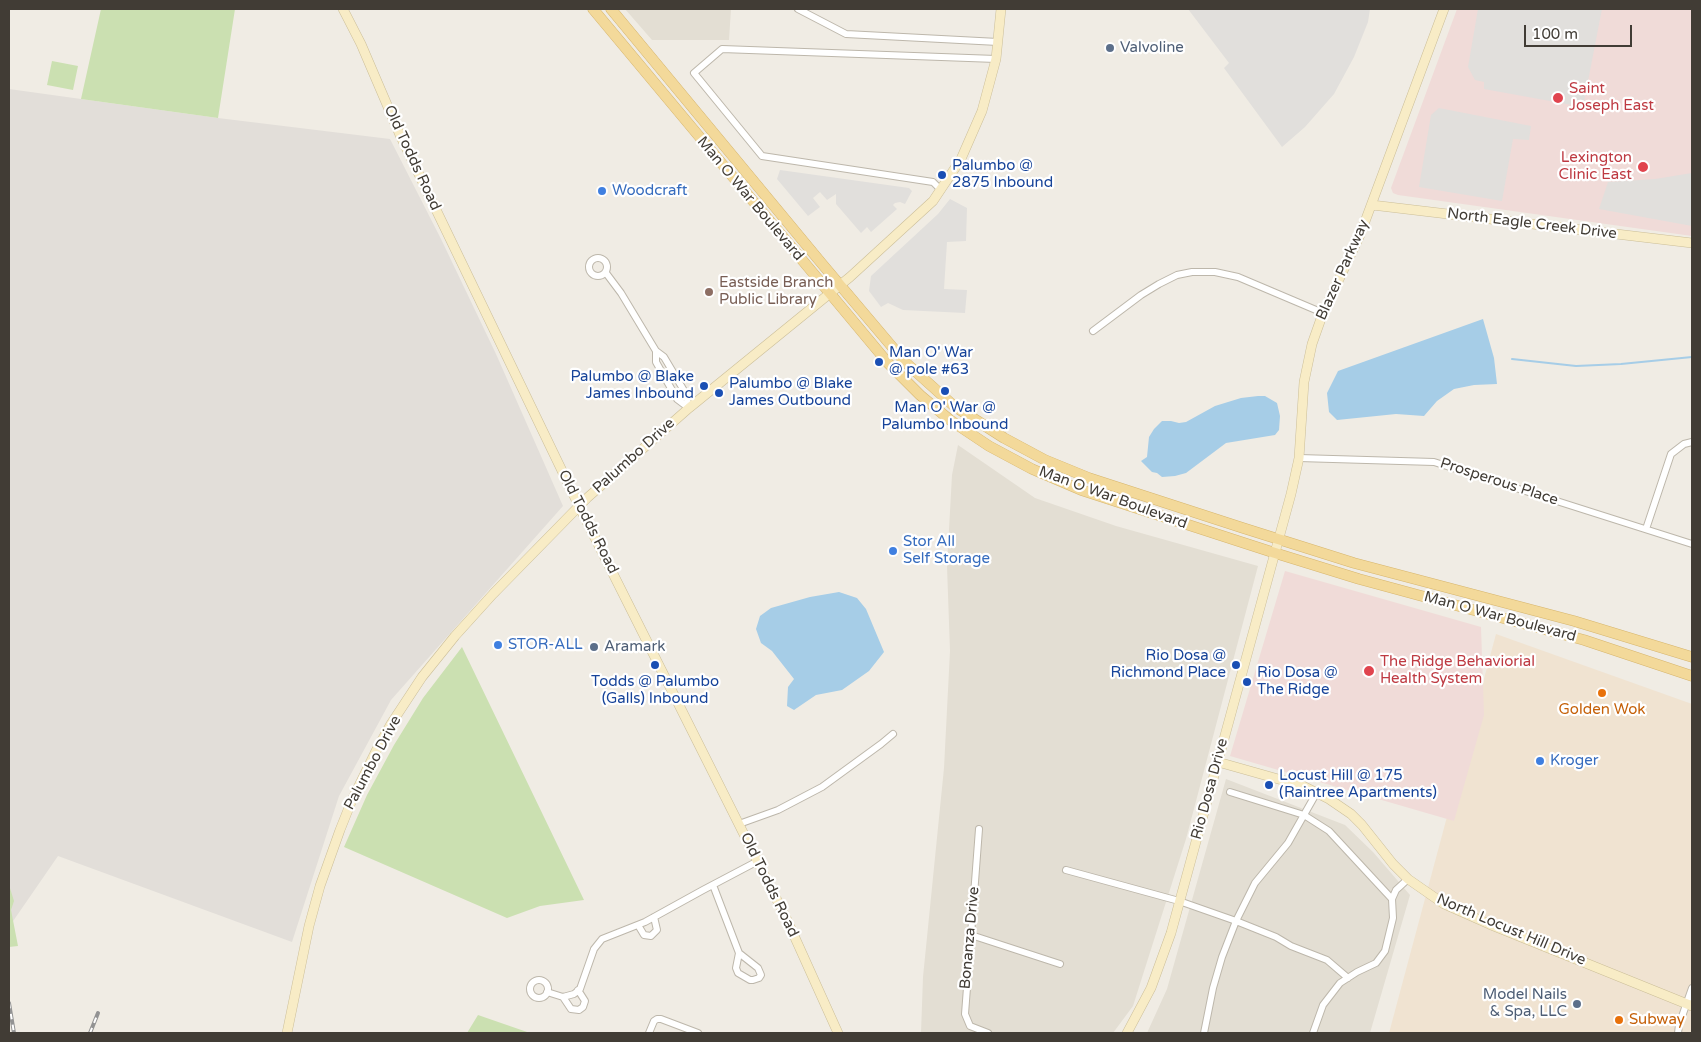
<!DOCTYPE html>
<html>
<head>
<meta charset="utf-8">
<style>
  body { margin:0 }
  #map { position:relative; width:1701px; height:1042px; overflow:hidden; background:#f0ece4; font-family:"Varela Round",sans-serif }
  canvas { display:block }
  .frame { position:absolute; inset:0; border:10px solid #413c35; pointer-events:none }
  .scale { position:absolute; left:1524px; top:25px; width:108px; height:22px; box-sizing:border-box; border:2px solid #413c35; border-top:0; padding-left:6px; font-size:15px; line-height:18px; white-space:nowrap; color:#413c35; -webkit-text-stroke:4px #fff; paint-order:stroke }
</style>
</head>
<body>
<div id="map">
<canvas width="1701" height="1042"></canvas>
<div class="frame"></div>
<div class="scale">100 m</div>
</div>
<script>
const ctx = document.querySelector('canvas').getContext('2d');
ctx.lineJoin = 'round';
function fillPath(path, color) { ctx.fillStyle = color; ctx.fill(path, 'evenodd'); }
const poly = rows => new Path2D(rows.map(r => 'M' + r).join(''));
function stroke(path, color, width, dash) { ctx.strokeStyle = color; ctx.lineWidth = width; ctx.lineCap = dash ? 'butt' : 'round'; ctx.setLineDash(dash || []); ctx.stroke(path); }
function write(font, color, halo, rows, align = 'center') {
  ctx.font = font + ' "Varela Round",sans-serif'; ctx.lineWidth = 4.5; ctx.setLineDash([]); ctx.textBaseline = 'middle'; ctx.strokeStyle = halo; ctx.fillStyle = color; for (const [text, x, y, turn = 0] of rows) {
    ctx.save(); ctx.translate(x, y); ctx.rotate((+turn || 0) * Math.PI / 180); ctx.textAlign = isNaN(turn) ? turn : align; if (halo) ctx.strokeText(text, 0, 0); ctx.fillText(text, 0, 0); ctx.restore();
  }
}
const residential = poly([
  [625,9,731,9,729,40,652,40],
  [958,445,1035,498,1116,526,1258,566,1186,839,1133,1006,1113,1033,921,1033,923,977,944,768,950,651,947,566,952,475],
  [1226,779,1345,825,1373,852,1410,895,1370,1033,1147,1033,1167,989]
]);
const commercial = poly([
  [1496,634,1692,704,1692,1033,1389,1033]
]);
const industrial = poly([
  [9,89,218,118,390,139,441,239,496,354,563,506,391,700,339,796,292,942,58,856,9,927]
]);
const medical = poly([
  [1457,9,1692,9,1692,236,1398,195,1393,193,1391,188],
  [1285,571,1481,627,1484,715,1454,821,1230,756]
]);
const green = poly([
  [101,9,235,9,218,118,81,99],
  [52,61,78,66,73,90,47,85],
  [462,647,584,900,540,906,507,918,344,847,367,795,394,745,423,698],
  [9,885,14,901,11,910,18,946,9,947],
  [478,1015,530,1033,467,1033]
]);
const parking = poly([
  [1188,9,1370,9,1368,22,1354,57,1334,94,1305,127,1282,147,1224,68,1229,63],
  [1478,9,1602,9,1583,107,1484,89,1484,82,1475,80,1468,67],
  [1439,108,1531,126,1529,140,1513,139,1502,201,1419,187,1431,115],
  [780,170,909,188,912,191,905,204,900,202,895,203,893,205,897,209,871,232,867,227,861,233,836,204,836,194,827,200,820,192,813,198,820,207,808,216,777,179],
  [1692,173,1692,226,1599,209,1608,182,1655,179],
  [950,199,967,208,966,241,947,242,944,289,967,290,965,313,903,310,888,303,881,307,869,291,871,276,938,214]
]);
const water = poly([
  [1483,319,1494,358,1497,384,1474,385,1454,389,1437,401,1424,416,1396,414,1337,420,1329,412,1327,393,1338,371],
  [1258,396,1265,396,1277,403,1280,416,1279,430,1275,435,1226,443,1186,473,1175,476,1162,477,1157,473,1152,472,1141,461,1147,457,1149,437,1154,429,1162,421,1171,421,1179,423,1186,422,1215,406,1241,398],
  [839,592,857,598,866,609,884,652,869,671,842,690,816,695,794,710,787,706,788,687,794,679,772,651,761,643,756,629,760,616,771,608,810,597]
]);
const stream = poly([
  [1512,359,1576,366,1621,364,1692,357]
]);
const street = poly([
  [798,9,846,34,998,42],
  [941,190,933,182,762,156,694,73,722,49,996,59],
  '589 267a9 9 0 1 1 18 0a9 9 0 1 1-18 0Z',
  [606,273,621,293,656,351,664,357,686,394,689,408],
  [1093,331,1141,295,1159,284,1177,275,1192,272,1215,272,1238,277,1323,313],
  [656,351,656,362,677,399,689,408],
  [1299,458,1434,462,1692,544],
  [1646,529,1671,454,1684,444,1692,442],
  [1230,792,1304,815,1329,831,1392,899],
  [1317,792,1288,843,1255,883,1236,921,1276,937,1291,946,1327,960,1348,978],
  [739,824,778,810,822,787,881,744,893,734],
  [979,829,965,1014,970,1026,988,1033],
  [1066,870,1179,901,1236,921,1222,957,1213,988,1204,1033],
  [713,885,739,953,736,968,738,973,750,980,753,980,759,978,761,975,758,968,739,953],
  [638,925,644,935,651,936,657,930,654,917],
  [971,935,1060,964],
  '530 989a9 9 0 1 1 18 0a9 9 0 1 1-18 0Z',
  [547,992,563,997,574,994,580,989,594,949,602,939,645,922,703,890,758,861],
  [563,997,571,1009,579,1010,583,1007,585,1001,578,990],
  [649,1033,654,1021,657,1019,661,1019,698,1033],
  [1313,1033,1323,1005,1340,983,1357,972,1376,963,1385,951,1393,918,1392,899,1396,890,1408,879],
  [1678,1033,1679,1025,1692,988]
]);
const secondary = poly([
  [343,9,361,44,400,135,579,506,787,920,838,1033],
  [1372,205,1692,243],
  [1218,762,1303,786,1329,799,1351,814,1362,825,1393,864,1408,879,1444,904,1489,924,1692,1006],
  [287,1033,309,926,320,886,340,830,352,800,376,751,391,724,422,677,455,636,493,594,587,498,689,408,850,277,933,201,961,159,982,111,996,59,1001,9],
  [1127,1033,1151,988,1171,933,1291,494,1299,458,1304,382,1312,344,1323,313,1360,235,1444,9]
]);
const primary = poly([
  [593,9,888,363,920,395,950,420,989,446,1032,469,1081,490,1275,553,1359,579,1584,640,1692,676],
  [611,9,823,265,905,362,954,406,1004,438,1045,460,1089,478,1243,528,1354,563,1574,621,1692,657]
]);
const rail = poly([
  [9,1003,14,1033],
  [90,1033,98,1013]
]);
const markers = [
  [1110,48,5,"#5c6f8a"],
  [1558,98,6,"#e0444e"],
  [1643,167,6,"#e0444e"],
  [942,175,5,"#1a4fb4"],
  [602,191,5,"#3f7fe0"],
  [709,292,5,"#8d6e63"],
  [879,362,5,"#1a4fb4"],
  [704,386,5,"#1a4fb4"],
  [945,391,5,"#1a4fb4"],
  [719,393,5,"#1a4fb4"],
  [893,551,5,"#3f7fe0"],
  [498,645,5,"#3f7fe0"],
  [594,647,5,"#5c6f8a"],
  [655,665,5,"#1a4fb4"],
  [1236,665,5,"#1a4fb4"],
  [1369,671,6,"#e0444e"],
  [1247,682,5,"#1a4fb4"],
  [1602,693,5,"#e8710a"],
  [1540,761,5,"#3f7fe0"],
  [1269,785,5,"#1a4fb4"],
  [1577,1004,5,"#5c6f8a"],
  [1619,1020,5,"#e8710a"]
];
const serviceNames = [
  ["Valvoline",1120,48],
  ["Aramark",604,647],
  ["Model Nails",1567,995,"right"],
  ["& Spa, LLC",1567,1012,"right"]
];
const healthNames = [
  ["Saint",1569,89],
  ["Joseph East",1569,106],
  ["Lexington",1632,158,"right"],
  ["Clinic East",1632,175,"right"],
  ["The Ridge Behaviorial",1380,662],
  ["Health System",1380,679]
];
const streetNames = [
  ["Old Todds Road",412,158,65],
  ["Man O War Boulevard",750,199,50],
  ["North Eagle Creek Drive",1532,224,7],
  ["Blazer Parkway",1343,270,-66],
  ["Palumbo Drive",634,456,-42],
  ["Prosperous Place",1499,482,18],
  ["Man O War Boulevard",1113,498,20],
  ["Old Todds Road",588,522,63],
  ["Man O War Boulevard",1500,617,15],
  ["Palumbo Drive",373,763,-62],
  ["Rio Dosa Drive",1210,789,-75],
  ["Old Todds Road",769,885,64],
  ["North Locust Hill Drive",1511,930,23],
  ["Bonanza Drive",970,938,-85]
];
const transitNames = [
  ["Palumbo @",952,166],
  ["2875 Inbound",952,183],
  ["Man O' War",889,353],
  ["@ pole #63",889,370],
  ["Palumbo @ Blake",694,377,"right"],
  ["James Inbound",694,394,"right"],
  ["Palumbo @ Blake",729,384],
  ["James Outbound",729,401],
  ["Man O' War @",945,408,"center"],
  ["Palumbo Inbound",945,425,"center"],
  ["Rio Dosa @",1226,656,"right"],
  ["Richmond Place",1226,673,"right"],
  ["Rio Dosa @",1257,673],
  ["The Ridge",1257,690],
  ["Todds @ Palumbo",655,682,"center"],
  ["(Galls) Inbound",655,699,"center"],
  ["Locust Hill @ 175",1279,776],
  ["(Raintree Apartments)",1279,793]
];
const shopNames = [
  ["Woodcraft",612,191],
  ["Stor All",903,542],
  ["Self Storage",903,559],
  ["STOR-ALL",508,645],
  ["Kroger",1550,761]
];
const educationNames = [
  ["Eastside Branch",719,283],
  ["Public Library",719,300]
];
const foodNames = [
  ["Golden Wok",1602,710],
  ["Subway",1629,1020,"left"]
];
fillPath(residential, '#e3ded3');
fillPath(commercial, '#f0e3d1');
fillPath(industrial, '#e2ded9');
fillPath(medical, '#f0dbd8');
fillPath(green, '#cbe0b1');
fillPath(parking, '#e1dfdc');
fillPath(water, '#a6cde7');
stroke(stream, '#a6cde7', 2);
stroke(street, '#bdb7ab', 8);
stroke(secondary, '#cbbe98', 10);
stroke(primary, '#d6b56d', 11);
stroke(street, '#fff', 6);
stroke(secondary, '#f8ecc6', 9);
stroke(primary, '#f3d99a', 10);
stroke(rail, '#939393', 4);
stroke(rail, '#fff', 2, [5.5]);
for (const [x, y, r, color] of markers) { const dot = new Path2D(); dot.arc(x, y, r, 0, 2 * Math.PI); ctx.fillStyle = color; ctx.fill(dot); stroke(dot, '#fff', 2); }
write('15px', '#4e5e75', '#fff', serviceNames, 'left');
write('15px', '#be3a42', '#fff', healthNames, 'left');
write('15px', '#413c35', '#fff', streetNames);
write('15px', '#164399', '#fff', transitNames, 'left');
write('15px', '#366cbe', '#fff', shopNames, 'left');
write('15px', '#785e54', '#fff', educationNames, 'left');
write('15px', '#c56008', '#fff', foodNames);
</script>
</body>
</html>
